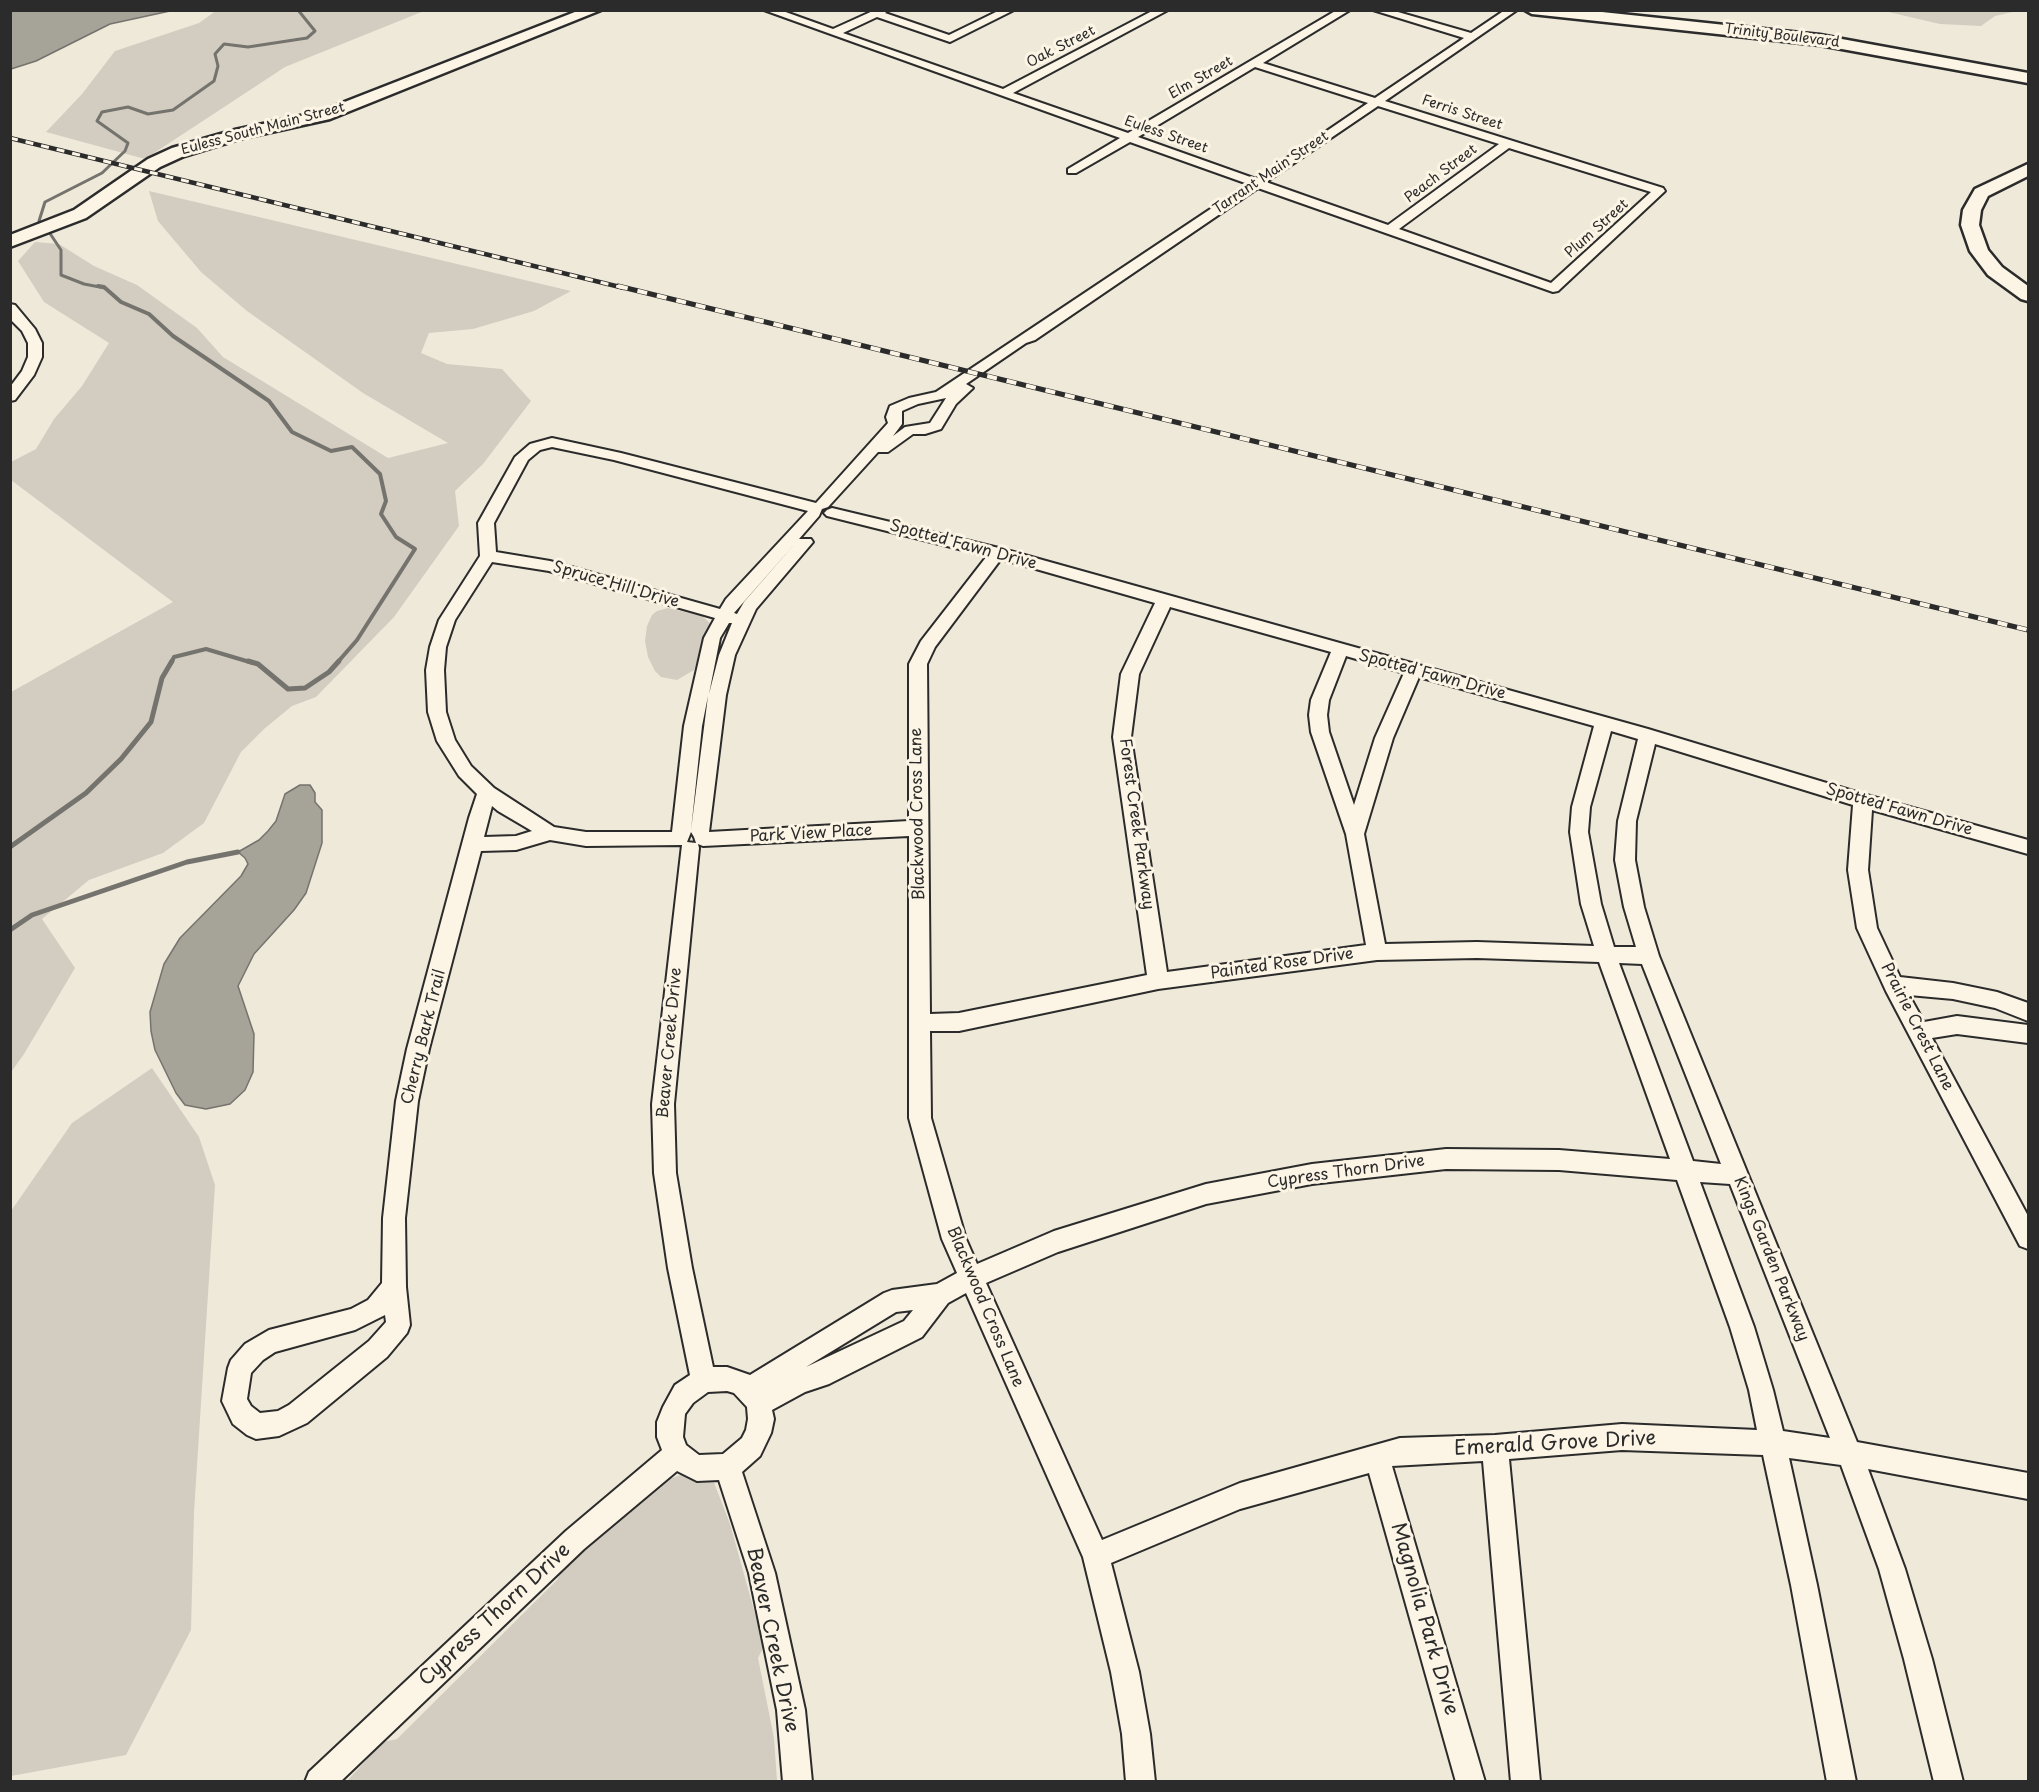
<!DOCTYPE html>
<html>
<head>
<meta charset="utf-8">
<style>
  body { margin:0 }
  #map { position:relative; width:2039px; height:1792px; overflow:hidden; background:#efe9da; font-family:"Playpen Sans",sans-serif }
  canvas { display:block }
  .frame { position:absolute; inset:0; border:12px solid #2b2b2b; pointer-events:none }
</style>
</head>
<body>
<div id="map">
<canvas width="2039" height="1792"></canvas>
<div class="frame"></div>
</div>
<script>
const ctx = document.querySelector('canvas').getContext('2d');
ctx.lineJoin = 'round';
function fillPath(path, color) { ctx.fillStyle = color; ctx.fill(path, 'evenodd'); }
const poly = rows => new Path2D(rows.map(r => 'M' + r).join(''));
function stroke(path, color, width, dash) { ctx.strokeStyle = color; ctx.lineWidth = width; ctx.lineCap = dash ? 'butt' : 'round'; ctx.setLineDash(dash || []); ctx.stroke(path); }
function write(font, color, halo, rows, align = 'center') {
  ctx.font = font + ' "Playpen Sans",sans-serif'; ctx.lineWidth = 6; ctx.setLineDash([]); ctx.textBaseline = 'middle'; ctx.strokeStyle = halo; ctx.fillStyle = color; for (const [text, x, y, turn = 0] of rows) {
    ctx.save(); ctx.translate(x, y); ctx.rotate((+turn || 0) * Math.PI / 180); ctx.textAlign = isNaN(turn) ? turn : align; if (halo) ctx.strokeText(text, 0, 0); ctx.fillText(text, 0, 0); ctx.restore();
  }
}
const green = poly([
  [217,10,424,11,285,67,145,159,46,132,82,94,115,51,199,23],
  [1884,11,1884,10,2017,11,1995,16,1981,26,1940,24],
  [149,191,571,291,534,311,473,329,429,333,421,353,447,364,502,369,531,401,483,464,455,491,459,526,394,617,316,697,292,706,264,729,241,752,204,823,163,853,89,880,42,919,75,968,24,1054,11,1072,11,692,173,602,11,480,11,462,36,449,54,419,82,386,109,343,44,302,18,261,35,242,59,244,94,266,137,285,197,328,223,357,388,458,448,443,363,393,247,311,201,272,158,221],
  [668,608,702,616,711,624,694,670,677,680,661,677,655,671,648,657,645,641,647,626,652,615,657,611],
  [152,1068,199,1137,215,1185,194,1512,191,1630,126,1755,11,1776,11,1211,72,1123],
  [688,1472,713,1480,730,1524,764,1646,758,1658,774,1738,777,1781,346,1782,383,1742,397,1739,557,1580,567,1559,667,1480]
]);
const water = poly([
  [11,10,170,10,170,11,110,24,36,61,11,69,11,10],
  [300,785,310,785,315,793,315,802,322,810,322,843,306,893,294,910,254,954,238,986,254,1034,253,1072,245,1090,230,1104,206,1109,190,1106,185,1105,176,1093,155,1050,151,1031,150,1012,164,964,180,938,241,876,248,864,245,858,238,852,259,840,268,831,276,821,285,794,300,785]
]);
const streamFar2 = poly([
  [41,223,39,221,45,202,102,173,125,151,128,143,97,121,102,112,128,107,148,114,173,110,214,81,218,66,215,54,224,44,248,47,307,38,315,31,298,10],
  [49,232,61,250,61,275,84,284,105,288]
]);
const streamFar1 = poly([
  [98,286,104,287,121,302,149,314,173,336,269,401,292,432,331,451,352,447,380,474,386,501,381,514,396,537,415,549,357,640,337,663],
  [171,663,174,657,206,649,253,663]
]);
const stream = poly([
  [248,661,258,664,288,689,305,688,329,672,339,661],
  [10,847,86,793,121,759,151,722,162,678,172,661],
  [10,930,32,915,187,862,238,852]
]);
const street = poly([
  [764,10,780,10,833,29,875,10,889,10,885,13,949,35,1000,10,1014,10,950,42,877,17,843,33,1003,89,1154,10,1168,10,1013,93,1128,133,1337,10,1350,10,1263,63,1375,98,1464,38,1373,10,1391,10,1471,33,1505,10,1517,10,1385,101,1663,188,1665,191,1558,291,1553,292,1258,188,1035,340,1026,343,966,384,973,388,956,404,941,429,925,434,913,434,888,452,878,452,828,507,822,509,819,516,799,539,811,539,813,542,756,609,735,655,726,695,709,832,909,821,909,664,921,641,987,556,827,516,824,513,827,510,832,508,1003,549,1648,729,1863,794,2028,840,2028,854,1872,810,1868,870,1877,928,1900,977,1953,983,1997,992,2028,1003,2028,1021,1995,1008,1953,999,1909,995,1924,1022,1957,1016,2028,1025,2028,1043,1957,1034,1932,1038,2028,1216,2028,1249,2020,1246,1886,991,1857,928,1848,870,1853,805,1655,744,1636,821,1635,860,1644,907,1659,956,1857,1442,2028,1473,2028,1499,1868,1469,1905,1569,1932,1659,1963,1782,1934,1782,1904,1659,1879,1569,1841,1465,1789,1458,1817,1585,1856,1782,1827,1782,1791,1585,1763,1455,1622,1450,1509,1459,1540,1782,1511,1782,1483,1461,1392,1466,1485,1782,1456,1782,1369,1473,1240,1509,1111,1563,1139,1672,1150,1734,1155,1782,1126,1782,1122,1734,1111,1672,1083,1557,966,1293,948,1303,922,1337,829,1384,805,1392,772,1410,774,1419,771,1433,760,1456,742,1472,775,1573,805,1710,812,1782,783,1782,777,1710,749,1573,719,1480,697,1481,677,1471,584,1549,340,1782,305,1782,309,1772,566,1531,662,1450,657,1437,657,1422,663,1407,675,1385,690,1375,668,1268,654,1173,652,1104,682,845,586,846,550,840,516,850,481,851,429,1049,418,1101,405,1218,406,1287,410,1325,407,1333,387,1357,307,1423,279,1436,256,1439,247,1435,233,1424,222,1401,228,1368,231,1360,245,1344,269,1330,351,1309,368,1300,382,1283,383,1218,396,1101,407,1049,469,818,477,794,459,776,437,741,428,712,426,670,430,647,439,620,480,556,478,523,515,457,530,444,552,438,621,453,816,503,888,423,886,417,890,406,909,398,936,392,1248,184,1130,142,1076,173,1068,173,1068,169,1120,138,764,10],
  [1255,67,1368,103,1256,179,1138,137,1255,67],
  [1378,106,1499,144,1388,225,1266,182,1378,106],
  [1509,148,1651,192,1551,283,1399,229,1509,148],
  [946,398,930,423,905,427,893,436,902,424,902,411,918,404,946,398],
  [552,447,614,460,808,511,726,599,720,609,550,561,496,552,494,523,528,460,540,450,552,447],
  [799,539,744,602,737,614,734,613,799,539],
  [1001,559,1155,603,1121,674,1113,737,1147,975,959,1013,930,1014,927,664,935,647,1001,559],
  [492,562,549,571,715,618,704,638,684,726,672,832,586,832,554,827,494,788,471,766,455,740,446,712,444,670,446,647,455,620,492,562],
  [1170,607,1331,652,1311,700,1309,715,1311,732,1346,834,1366,945,1167,972,1131,737,1139,674,1170,607],
  [729,623,732,623,719,655,709,694,720,638,729,623],
  [1346,656,1404,673,1375,738,1354,805,1329,732,1327,715,1329,700,1346,656],
  [1419,677,1594,726,1572,807,1570,832,1581,904,1594,946,1477,942,1385,944,1364,834,1393,738,1419,677],
  [708,696,691,830,702,726,708,696],
  [1611,731,1638,739,1618,821,1615,860,1624,907,1636,947,1614,947,1601,904,1588,832,1590,807,1611,731],
  [492,806,498,811,532,831,516,836,484,837,492,806],
  [691,832,694,837,696,843,687,842,691,832],
  [909,836,909,1118,942,1239,957,1273,937,1284,892,1290,884,1293,750,1375,727,1367,713,1367,692,1268,676,1173,674,1104,699,848,698,844,703,846,909,836],
  [1477,958,1599,962,1670,1159,1559,1150,1446,1149,1312,1164,1206,1184,1054,1231,977,1264,966,1239,931,1118,930,1031,959,1031,1158,989,1377,960,1477,958],
  [1619,963,1642,964,1721,1164,1693,1161,1619,963],
  [1446,1169,1559,1170,1677,1180,1730,1327,1749,1390,1757,1430,1622,1424,1495,1435,1400,1438,1240,1483,1102,1540,986,1283,1058,1252,1206,1204,1312,1184,1446,1169],
  [1700,1182,1730,1184,1830,1438,1783,1431,1773,1390,1754,1327,1700,1182],
  [913,1310,904,1321,806,1367,896,1312,913,1310],
  [385,1315,386,1322,369,1341,289,1405,278,1411,260,1413,251,1406,247,1399,251,1373,263,1360,275,1352,355,1330,385,1315],
  [727,1391,734,1393,747,1407,748,1419,746,1430,742,1438,723,1454,699,1455,686,1445,683,1437,685,1414,693,1403,708,1392,727,1391],
  [10,304,15,305,35,329,42,343,42,357,34,375,15,400,10,401,10,387,22,371,28,357,28,343,22,331,10,319,10,304]
]);
const secondary = poly([
  [580,10,601,10,330,119,239,139,184,156,160,167,86,218,10,247,10,235,74,210,148,159,172,148,235,130,319,112,580,10],
  [1525,10,1583,10,1820,35,2028,73,2028,83,1820,45,1532,14,1525,10],
  [2028,164,2028,176,1988,196,1981,210,1979,225,1988,250,2002,267,2028,286,2028,301,2021,299,1988,275,1970,251,1961,225,1963,210,1975,189,2028,164]
]);
const railFar1 = poly([
  [10,138,624,288]
]);
const rail = poly([
  [618,286,2028,630]
]);
const farStreetnames = [
  ["Trinity Boulevard",1782,36,7],
  ["Oak Street",1061,47,-27],
  ["Elm Street",1201,78,-30],
  ["Ferris Street",1462,113,18],
  ["Euless South Main Street",263,129,-15],
  ["Euless Street",1166,135,19],
  ["Tarrant Main Street",1271,173,-34],
  ["Peach Street",1441,174,-37],
  ["Plum Street",1597,229,-42]
];
const streetNames = [
  ["Spotted Fawn Drive",963,545,15],
  ["Spruce Hill Drive",616,585,16],
  ["Spotted Fawn Drive",1432,675,15],
  ["Spotted Fawn Drive",1899,810,16],
  ["Blackwood Cross Lane",918,814,-91],
  ["Forest Creek Parkway",1136,824,82],
  ["Park View Place",811,834,-3],
  ["Painted Rose Drive",1282,964,-8],
  ["Prairie Crest Lane",1917,1027,63],
  ["Cherry Bark Trail",424,1037,-76],
  ["Beaver Creek Drive",670,1043,-85],
  ["Cypress Thorn Drive",1346,1172,-8],
  ["Kings Garden Parkway",1771,1259,68],
  ["Blackwood Cross Lane",985,1307,67]
];
const nearStreetnames = [
  ["Emerald Grove Drive",1555,1444,-3],
  ["Cypress Thorn Drive",495,1615,-43],
  ["Magnolia Park Drive",1424,1619,74],
  ["Beaver Creek Drive",772,1640,78]
];
fillPath(green, '#d2cdc0');
fillPath(water, '#a6a399');
stroke(water, '#75736d', 1.5);
stroke(streamFar2, '#75736d', 3);
stroke(streamFar1, '#75736d', 4);
stroke(stream, '#75736d', 5);
stroke(street, '#2b2b2b', 4);
stroke(secondary, '#2b2b2b', 5);
fillPath(street, '#fcf5e5');
fillPath(secondary, '#fcf5e5');
stroke(railFar1, '#2b2b2b', 4.5);
stroke(rail, '#2b2b2b', 5);
stroke(railFar1, '#fcf5e5', 3, [8]);
stroke(rail, '#fcf5e5', 4, [10]);
write('14px', '#2b2b2b', '#fcf5e5', farStreetnames);
write('16px', '#2b2b2b', '#fcf5e5', streetNames);
write('20px', '#2b2b2b', '#fcf5e5', nearStreetnames);
</script>
</body>
</html>
